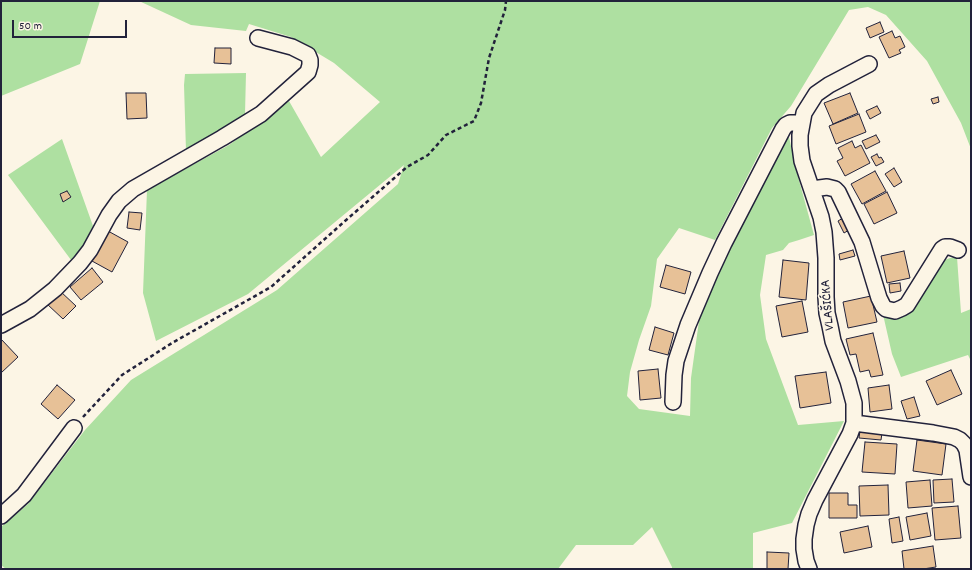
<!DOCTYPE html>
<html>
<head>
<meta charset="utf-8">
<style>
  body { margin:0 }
  #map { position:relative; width:972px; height:570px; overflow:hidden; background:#fcf5e5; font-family:Dekko,sans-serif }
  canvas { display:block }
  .frame { position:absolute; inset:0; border:2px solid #22223b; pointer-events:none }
  .scale { position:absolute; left:12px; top:20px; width:115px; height:18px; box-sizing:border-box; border:2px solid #22223b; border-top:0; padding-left:5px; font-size:12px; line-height:14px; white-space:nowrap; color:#22223b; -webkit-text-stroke:3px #fcf5e5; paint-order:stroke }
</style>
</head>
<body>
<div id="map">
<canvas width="972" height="570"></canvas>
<div class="frame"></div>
<div class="scale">50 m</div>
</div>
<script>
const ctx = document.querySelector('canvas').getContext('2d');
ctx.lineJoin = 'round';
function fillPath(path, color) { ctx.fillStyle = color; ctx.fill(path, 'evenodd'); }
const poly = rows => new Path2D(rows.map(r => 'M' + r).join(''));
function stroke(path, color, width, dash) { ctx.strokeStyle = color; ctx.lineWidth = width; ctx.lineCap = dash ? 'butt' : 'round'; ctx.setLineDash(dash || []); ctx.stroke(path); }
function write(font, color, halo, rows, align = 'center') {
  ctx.font = font + ' Dekko,sans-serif'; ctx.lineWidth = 3; ctx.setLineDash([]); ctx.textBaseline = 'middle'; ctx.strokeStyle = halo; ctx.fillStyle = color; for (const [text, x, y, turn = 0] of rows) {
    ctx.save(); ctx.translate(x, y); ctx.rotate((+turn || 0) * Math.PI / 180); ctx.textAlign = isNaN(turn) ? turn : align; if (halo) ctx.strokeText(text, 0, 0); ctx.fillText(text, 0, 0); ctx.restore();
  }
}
const green = poly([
  [1,1,100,1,80,64,1,96],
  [139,1,971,1,971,149,961,123,927,61,886,15,868,7,849,10,791,106,772,128,715,240,679,228,657,259,651,306,639,340,630,372,627,396,639,409,690,416,691,378,699,321,714,275,783,140,789,137,797,173,814,235,799,240,789,243,783,250,766,255,760,295,766,339,798,425,844,421,792,523,753,533,753,569,672,569,672,567,652,527,633,545,576,545,558,569,6,569,1,565,1,527,28,504,85,430,131,380,277,290,398,184,404,165,248,294,156,341,143,293,147,190,229,145,289,101,321,157,380,102,334,63,291,37,249,24,246,31,191,25],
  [246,73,245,114,186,151,184,85,185,74],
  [62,139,93,226,74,264,8,175],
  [957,257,961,313,971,309,971,361,968,355,901,377,892,354,882,310,891,316,901,317,907,314,912,310,942,261,950,258]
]);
const building = poly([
  [880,22,884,32,870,38,866,28,880,22],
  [892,31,895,38,900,36,905,47,899,50,901,53,889,58,879,37,892,31],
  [215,48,231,48,231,64,214,63,215,48],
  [126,93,146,93,147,118,127,119,126,93],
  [850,93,858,113,833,124,824,103,850,93],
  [938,97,939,102,933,104,931,99,938,97],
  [877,106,881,113,870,119,866,111,877,106],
  [859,114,866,132,836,144,829,126,859,114],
  [876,135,880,142,866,149,862,141,876,135],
  [852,141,855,148,861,145,870,163,845,176,837,161,843,158,838,148,852,141],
  [877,154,879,158,881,157,884,162,876,166,871,157,877,154],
  [894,168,902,182,894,187,885,174,894,168],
  [875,171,886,191,862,204,851,184,875,171],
  [67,191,71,197,63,202,60,194,67,191],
  [887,192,897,213,874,224,864,204,887,192],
  [129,212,142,213,140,230,127,228,129,212],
  [843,218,849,230,844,233,838,221,843,218],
  [108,231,128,242,112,272,92,261,108,231],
  [853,250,855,256,840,260,839,254,853,250],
  [904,251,910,278,887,283,881,256,904,251],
  [783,260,809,263,806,300,779,297,783,260],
  [666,265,691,272,685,294,660,287,666,265],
  [92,268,103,282,81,300,70,287,92,268],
  [900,283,901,291,890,293,889,284,900,283],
  [60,291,76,306,63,319,47,304,60,291],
  [871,296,877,322,848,328,843,302,871,296],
  [802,301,808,332,782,337,776,306,802,301],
  [655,327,674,333,668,355,649,350,655,327],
  [873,333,883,375,871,377,869,370,860,372,856,354,850,355,846,339,873,333],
  [1,339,18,357,1,373,1,339],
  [658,369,661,398,640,400,638,371,658,369],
  [951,370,962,394,937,405,926,381,951,370],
  [826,372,831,403,800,408,795,376,826,372],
  [57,385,75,400,58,419,41,404,57,385],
  [889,385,892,409,870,412,868,388,889,385],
  [914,397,920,416,907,419,901,401,914,397],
  [860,431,882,433,881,440,859,438,860,431],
  [917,440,946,444,942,475,913,471,917,440],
  [865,442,897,444,895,474,862,472,865,442],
  [952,479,954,502,934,503,933,480,952,479],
  [930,480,932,506,908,508,906,482,930,480],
  [888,485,889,515,860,516,859,486,888,485],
  [829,493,848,493,848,505,857,505,857,518,829,518,829,493],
  [958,506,961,538,935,540,932,508,958,506],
  [927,513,931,536,910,540,906,517,927,513],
  [899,517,903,541,892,543,889,519,899,517],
  [868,526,872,547,844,553,840,532,868,526],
  [933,546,936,567,923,569,904,569,902,551,933,546],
  [767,552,789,553,788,569,767,569,767,552]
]);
const path = poly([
  [83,417,122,375,172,343,271,287,345,221,407,167,428,155,446,135,474,121,481,103,489,58,505,10,506,1]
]);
const minor = poly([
  [812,189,827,187,835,189,838,192,862,242,879,298,883,306,886,309,895,311,902,308,907,305,942,249,945,247,950,247,958,250],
  [1,325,30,309,55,289,80,263,90,250,109,215,119,201,133,189,222,138,261,114,308,72,310,65,310,60,308,55,292,47,258,38],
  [673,402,674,375,676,361,688,325,710,273,724,243,783,129,786,125,790,123,798,123,801,124],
  [854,423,933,433,954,437,960,440,964,444,967,450,971,477],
  [1,516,24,495,74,428],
  [809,569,806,561,804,549,804,539,806,525,809,514,815,500,850,434,854,423,854,403,848,381,833,341,830,326,827,313,826,297,826,258,824,232,821,217,802,161,800,146,800,135,804,113,816,94,829,85,869,64]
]);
const streetNames = [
  ["VLAŠIĆKA",829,305,-95]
];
fillPath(green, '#aee0a1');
fillPath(building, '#e7c197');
stroke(building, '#22223b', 1);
stroke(minor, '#22223b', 18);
stroke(path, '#22223b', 2.5, [4, 3]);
stroke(minor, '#fcf5e5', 15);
write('14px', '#22223b', '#fcf5e5', streetNames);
</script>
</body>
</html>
